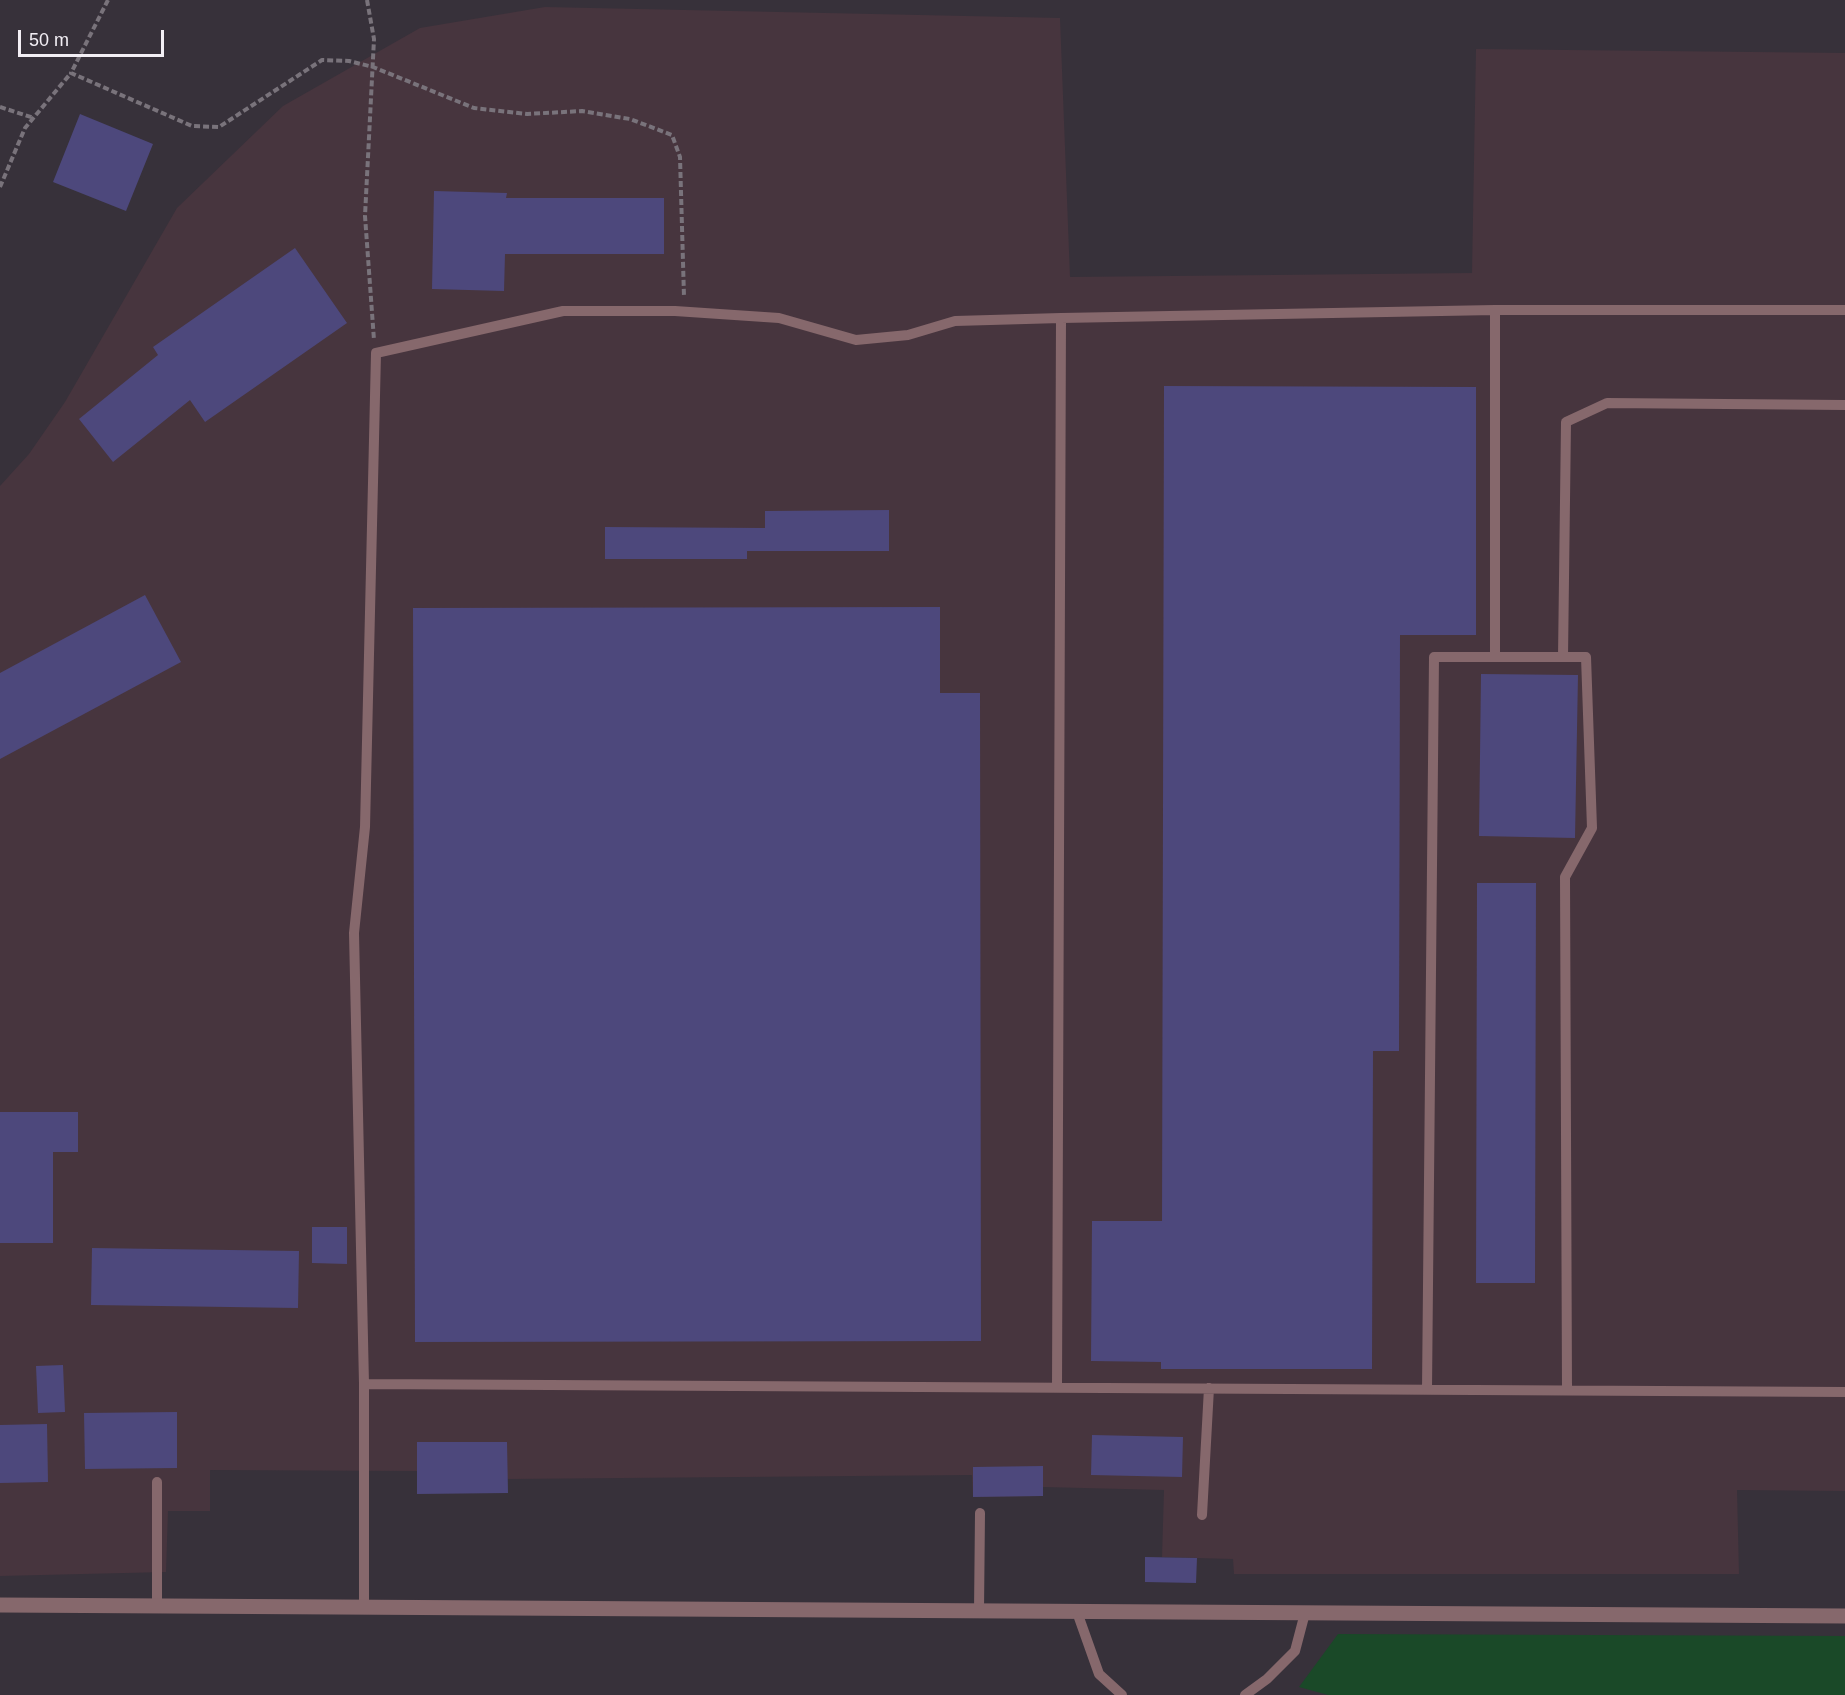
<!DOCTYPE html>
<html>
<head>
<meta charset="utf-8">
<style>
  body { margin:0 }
  #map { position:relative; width:1845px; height:1695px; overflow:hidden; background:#37313a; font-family:Helvetica,sans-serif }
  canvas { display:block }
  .scale { position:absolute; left:18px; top:30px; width:146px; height:27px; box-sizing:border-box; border:3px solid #f3eff5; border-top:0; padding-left:8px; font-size:18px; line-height:21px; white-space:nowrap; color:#f3eff5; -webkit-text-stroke:4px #37313a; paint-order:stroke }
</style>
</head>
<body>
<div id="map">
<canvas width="1845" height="1695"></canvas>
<div class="scale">50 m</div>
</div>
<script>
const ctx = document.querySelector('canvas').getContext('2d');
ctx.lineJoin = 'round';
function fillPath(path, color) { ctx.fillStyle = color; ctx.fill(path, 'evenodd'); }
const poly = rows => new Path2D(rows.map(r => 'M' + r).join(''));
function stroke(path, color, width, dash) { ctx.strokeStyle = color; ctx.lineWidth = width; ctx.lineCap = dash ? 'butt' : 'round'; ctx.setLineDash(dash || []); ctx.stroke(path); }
const industrial = poly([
  [545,7,1060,18,1070,277,1472,273,1476,49,1845,53,1845,1491,1737,1490,1739,1574,1234,1574,1233,1559,1162,1557,1164,1490,1043,1487,1043,1496,973,1497,972,1475,508,1479,417,1471,210,1470,210,1511,168,1511,166,1572,0,1576,0,486,29,454,65,402,177,208,283,106,420,28]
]);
const green = poly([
  [1338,1634,1845,1636,1845,1695,1328,1695,1299,1687]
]);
const building = poly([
  [80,114,153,144,126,211,53,182],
  [434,191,507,193,506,198,664,198,664,254,505,254,504,291,432,289],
  [295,248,347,323,205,422,190,400,113,462,79,419,158,355,153,347],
  [1164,386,1476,387,1476,635,1400,635,1399,1051,1373,1051,1372,1369,1161,1369,1161,1362,1091,1361,1092,1221,1162,1221],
  [889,510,889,551,747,551,747,559,605,559,605,527,765,528,765,511],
  [145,595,181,662,0,759,0,673],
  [940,607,940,693,980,693,981,1341,415,1342,413,608],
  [1481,674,1578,675,1575,838,1479,836],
  [1477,883,1536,883,1535,1283,1476,1283],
  [0,1112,78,1112,78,1152,53,1152,53,1243,0,1243],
  [312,1227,347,1227,347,1264,312,1263],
  [92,1248,299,1251,298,1308,91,1305],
  [63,1365,65,1412,38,1413,36,1366],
  [177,1412,177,1468,85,1469,84,1413],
  [47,1424,48,1482,0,1483,0,1425],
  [1092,1435,1183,1437,1182,1477,1091,1475],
  [417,1442,507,1442,508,1493,417,1494],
  [1043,1466,1043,1496,973,1497,973,1467],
  [1145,1557,1197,1558,1196,1583,1145,1582]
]);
const path = poly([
  [108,0,71,73,192,126,219,127,322,60,349,61,373,67,474,108,527,114,582,111,630,119,672,135,680,157,684,297],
  [367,0,374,39,365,216,374,340],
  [0,107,34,118],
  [0,187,25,128,71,73]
]);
const service = poly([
  [1061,318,1495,310,1845,310],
  [1495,657,1586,657,1592,828,1565,877,1567,1390],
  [1563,657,1566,422,1607,403,1845,405],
  [364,1384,1845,1392],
  [1427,1389,1434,657,1495,657,1495,310],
  [1202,1515,1209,1388],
  [157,1606,157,1482],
  [364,1607,364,1384,354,933,365,827,376,353,563,311,675,311,779,318,856,340,908,335,955,321,1061,318,1057,1387],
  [979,1611,980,1513],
  [1077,1612,1099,1674,1122,1695],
  [1245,1695,1267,1679,1295,1651,1305,1613]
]);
const minor = poly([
  [0,1605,1845,1616]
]);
fillPath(industrial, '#47353e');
fillPath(green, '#1a4928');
fillPath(building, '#4d487c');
stroke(path, '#79737b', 4, [6, 3]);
stroke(service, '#86686c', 10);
stroke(minor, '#86686c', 15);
</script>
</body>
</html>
